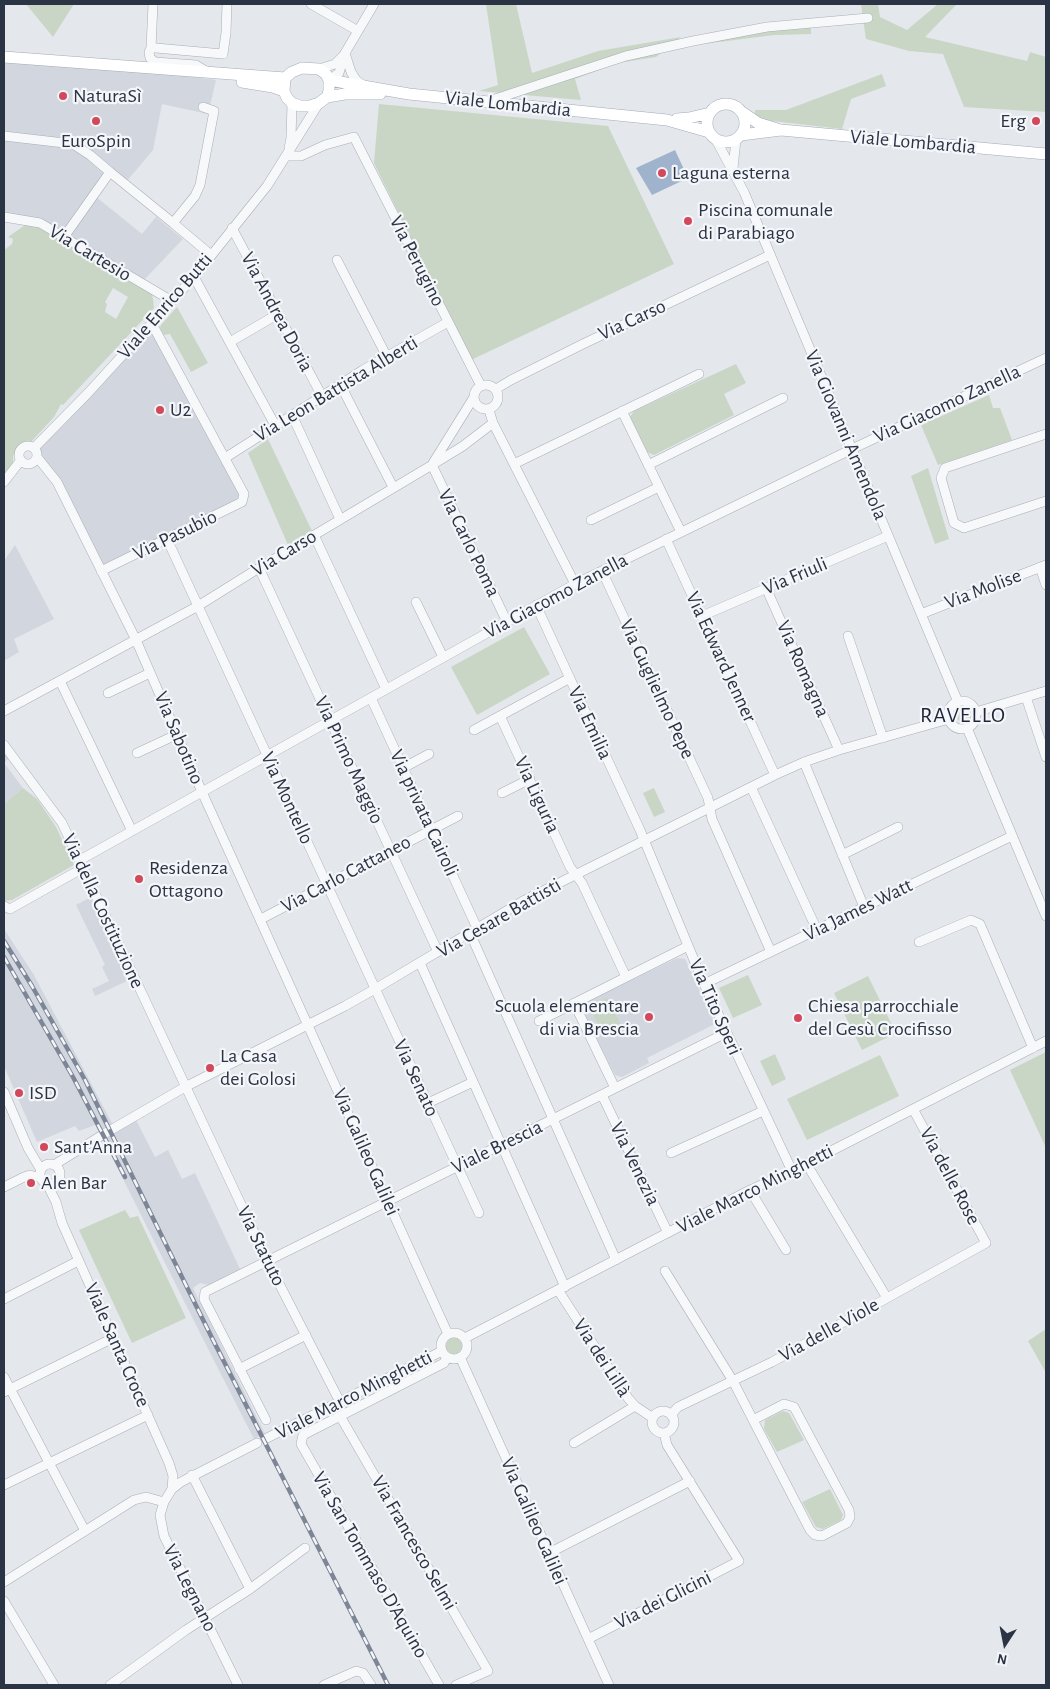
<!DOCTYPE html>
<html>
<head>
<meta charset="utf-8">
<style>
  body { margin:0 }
  #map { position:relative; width:1050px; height:1689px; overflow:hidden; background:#e4e7ec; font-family:"Alegreya Sans",sans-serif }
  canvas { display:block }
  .frame { position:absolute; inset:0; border:5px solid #2b3445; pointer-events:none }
  .north { position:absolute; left:980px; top:1619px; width:50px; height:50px; -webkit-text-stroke:4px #f4f6f9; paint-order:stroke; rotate:191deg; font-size:14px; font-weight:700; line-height:20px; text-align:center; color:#2b3445 }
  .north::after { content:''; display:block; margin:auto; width:18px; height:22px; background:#2b3445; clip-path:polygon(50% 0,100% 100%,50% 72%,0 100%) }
</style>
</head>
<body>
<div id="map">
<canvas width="1050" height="1689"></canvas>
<div class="frame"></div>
<div class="north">N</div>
</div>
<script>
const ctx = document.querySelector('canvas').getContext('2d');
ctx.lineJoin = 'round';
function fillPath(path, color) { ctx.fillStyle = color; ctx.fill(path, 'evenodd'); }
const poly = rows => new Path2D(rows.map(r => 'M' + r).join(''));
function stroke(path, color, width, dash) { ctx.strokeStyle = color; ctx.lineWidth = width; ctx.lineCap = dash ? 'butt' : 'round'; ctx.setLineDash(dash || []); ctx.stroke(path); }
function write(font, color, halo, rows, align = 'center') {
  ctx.font = font + ' "Alegreya Sans",sans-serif'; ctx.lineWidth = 4.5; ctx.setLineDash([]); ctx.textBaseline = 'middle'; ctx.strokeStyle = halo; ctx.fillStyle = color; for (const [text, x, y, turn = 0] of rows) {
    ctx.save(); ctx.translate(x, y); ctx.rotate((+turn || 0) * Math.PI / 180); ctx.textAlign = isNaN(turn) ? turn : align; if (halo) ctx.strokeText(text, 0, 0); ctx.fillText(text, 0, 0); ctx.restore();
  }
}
const built = poly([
  [4,58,142,70,216,80,208,114,162,104,153,150,126,182,110,169,63,235,4,216],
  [95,196,142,234,156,217,183,239,142,282,66,236],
  [151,327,243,495,241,501,101,569,37,450],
  [15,545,54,619,14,639,19,652,4,661,4,561],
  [4,751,9,758,4,763,23,788,4,804],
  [91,897,129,980,95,996,92,989,109,981,102,967,105,965,76,905],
  [4,929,34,975,115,1129,135,1118,155,1157,168,1150,182,1179,195,1173,240,1269,209,1285,200,1283,193,1288,265,1434,254,1439,202,1337,104,1141,101,1142,96,1133,99,1131,95,1125,79,1131,75,1126,37,1142,4,1066],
  [677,958,685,959,715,1024,647,1058,649,1063,622,1077,615,1075,583,1011,586,1002]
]);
const green = poly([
  [26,4,74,4,53,37],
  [486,4,516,4,532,73,598,51,681,37,656,57,618,63,575,79,581,100,479,91,498,85],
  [861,4,878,4,880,17,907,30,938,4,957,4,925,37,1027,61,1030,52,1046,57,1046,112,964,107,943,54,909,51,866,39],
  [811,27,811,34,774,35,703,44,762,31],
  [882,74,886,86,851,99,842,129,755,119,755,110,786,110],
  [379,104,608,126,674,264,471,360,374,163],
  [28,223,39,225,152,292,154,308,63,405,61,404,54,417,30,443,19,448,13,456,13,464,4,476,4,250,12,244,13,239,8,237],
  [113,288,128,297,116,319,105,312,107,304,105,302],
  [177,307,208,363,191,372,170,334,164,335,160,328,161,325],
  [736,364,746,383,724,394,734,415,654,455,647,452,630,417,634,411],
  [989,395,993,408,1000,408,1012,440,938,465,921,425],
  [268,439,312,531,288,545,248,453],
  [928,468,949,539,935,544,911,476],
  [524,627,550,674,477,715,451,667],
  '956 715a7 7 0 1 1 14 0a7 7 0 1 1-14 0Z',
  [23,788,37,799,56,827,74,865,12,900,4,901,4,804],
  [654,788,665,812,654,817,643,793],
  [748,975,762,1005,733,1018,719,988],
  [868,976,896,1033,862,1050,834,993],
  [607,998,621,1025,603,1034,589,1007],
  [1046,1052,1046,1148,1010,1070],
  [775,1054,786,1079,772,1086,760,1061],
  [880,1055,899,1096,807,1140,787,1099],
  [125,1210,130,1218,138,1216,186,1318,132,1343,79,1230],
  [1046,1329,1046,1373,1028,1341],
  '446 1346a8 8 0 1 1 16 0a8 8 0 1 1-16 0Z',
  [783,1411,789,1413,804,1440,777,1452,764,1429,765,1420],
  [830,1489,843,1515,841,1520,823,1529,816,1527,802,1502]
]);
const water = poly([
  [675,150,688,178,652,195,636,168]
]);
const minor = poly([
  [311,4,358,31],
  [151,48,153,4],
  [345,53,351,72,356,80,363,85],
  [319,69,335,64,344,55],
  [206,71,196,65,155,62,150,58,149,52,151,48,156,48,223,54,226,33,227,4],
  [329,80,339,73,345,53,374,4],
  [489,101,626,56,693,41,767,27,868,18],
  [203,107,214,111,200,185,195,196,173,223,211,255],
  [4,136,73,144,90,155,110,172],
  [716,140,744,192,958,702],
  [289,148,291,138,292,103],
  [287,156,301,156,325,145,354,137,481,386],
  [733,168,736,140],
  [4,217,40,223,172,301],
  [232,228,322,396],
  [64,237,110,172,173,223],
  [337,260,387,357],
  [194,277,275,425],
  [230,342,278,314],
  [340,384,393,487],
  '474 397a12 12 0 1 1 24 0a12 12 0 1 1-24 0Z',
  [496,389,511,380,583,344,770,255],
  [489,410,493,423,575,584],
  [622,411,681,532],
  [292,415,340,519],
  [1046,434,945,468,941,478,954,523,964,528,1046,501],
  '19 455a9 9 0 1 1 18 0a9 9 0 1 1-18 0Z',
  [34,448,88,393,194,277,267,186,319,103],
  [37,457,57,482,136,640,202,792,448,1334],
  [225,458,363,370,448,322],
  [433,463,474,397],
  [514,464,699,374],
  [432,465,507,622],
  [648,465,783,398],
  [4,482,21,460],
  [591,520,659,487],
  [314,535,386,689],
  [167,539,479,1213],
  [666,539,775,775],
  [1040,567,1046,585],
  [259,568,438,952],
  [101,571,242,502,244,494,152,324],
  [602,571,708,798,712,819,771,952],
  [766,588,839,750],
  [416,602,443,657],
  [536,605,640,830,704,984,792,1171],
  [921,614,1046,565],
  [702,616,888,536],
  [848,636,883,738],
  [60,681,132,831],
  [108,693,150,673],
  [1026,697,1046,757],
  [371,698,477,928],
  '948 715a14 14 0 1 1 28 0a14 14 0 1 1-28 0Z',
  [4,711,198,606,259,568,432,465,463,446,493,423],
  [976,712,1046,691],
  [500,716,570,867,582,883,626,977],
  [967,728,1046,916],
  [474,730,570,678],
  [4,745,62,823,268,1262,340,1402],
  [137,753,178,734],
  [804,762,864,907],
  [403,768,429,754],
  [751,787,817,930],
  [502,793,530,779],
  [842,855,898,827],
  [80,860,575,584,852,449,1046,358],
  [4,906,10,909,83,868],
  [261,919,458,816],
  [470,933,616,1260],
  [919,942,971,920,980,924,1033,1048],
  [420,963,565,1287],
  [704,984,1012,836],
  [574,1003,615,1088],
  [539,1021,688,946],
  [4,1092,28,1148,41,1170],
  [602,1095,668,1233],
  [428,1103,473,1082],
  [671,1153,763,1111],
  [806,1163,887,1298],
  '40 1174a10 10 0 1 1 20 0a10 10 0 1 1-20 0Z',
  [54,1165,104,1134,185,1087,345,1006,375,989,523,901,775,775,804,762,839,750,949,719],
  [47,1184,56,1202,62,1223,169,1463,173,1476,172,1489],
  [4,1187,24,1177,30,1175,41,1178],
  [750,1190,786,1250],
  [665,1271,733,1381,753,1420,810,1530,815,1535,822,1536,847,1523,850,1517,849,1510,794,1407,784,1404,753,1420],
  [558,1290,628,1398,635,1406,653,1418],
  [4,1299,78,1261],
  '441 1346a13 13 0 1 1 26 0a13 13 0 1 1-26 0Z',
  [465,1338,750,1190,792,1171,1046,1041],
  [460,1357,609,1685],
  [239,1369,306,1335],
  [4,1377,85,1531],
  [4,1392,113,1338],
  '652 1422a11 11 0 1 1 22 0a11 11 0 1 1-22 0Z',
  [671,1415,678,1407,772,1362,986,1243,913,1109],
  [340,1416,488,1671,456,1685],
  [266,1420,204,1299,205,1292,726,1033],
  [267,1438,442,1351],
  [574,1443,635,1406],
  [192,1475,250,1589],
  [4,1485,148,1415],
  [549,1553,690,1481],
  [4,1582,134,1500,146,1497,164,1502],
  [4,1601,54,1685],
  [588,1639,739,1561,667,1445,664,1433],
  [110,1685,186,1630,250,1589,305,1548],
  [238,1685,164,1536,160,1515,164,1502,172,1489,181,1482,257,1443],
  [324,1685,356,1671,363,1673,371,1685],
  [439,1685,301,1444,303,1435,444,1363,447,1357]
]);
const major = poly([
  [4,57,285,78],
  [302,68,319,69,326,74,329,80,329,91,327,97,319,103,310,106,300,106,292,103,287,98,284,91,285,78,292,72,302,68],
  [329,80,409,94,667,120,709,132],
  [242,82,273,87,284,91],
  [327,97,345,94,380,94],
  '707 123a19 19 0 1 1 38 0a19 19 0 1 1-38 0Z',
  [742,112,758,123,777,129],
  [677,119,689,118,710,113],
  [741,135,781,130,1046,154]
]);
const rail = poly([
  [4,941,32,986,85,1080,212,1338,388,1685],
  [4,957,73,1077,125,1177]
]);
const markers = [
  [63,96,5,"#d1495b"],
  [96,121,5,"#d1495b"],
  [1036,121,5,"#d1495b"],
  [662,173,5,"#d1495b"],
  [688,221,5,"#d1495b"],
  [160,410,5,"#d1495b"],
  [139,879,5,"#d1495b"],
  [649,1017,5,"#d1495b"],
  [798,1018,5,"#d1495b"],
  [210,1068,5,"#d1495b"],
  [19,1093,5,"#d1495b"],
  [44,1147,5,"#d1495b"],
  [31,1183,5,"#d1495b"]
];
const poiNames = [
  ["NaturaSì",73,96],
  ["Erg",1026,121,"right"],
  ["EuroSpin",96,141,"center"],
  ["Laguna esterna",672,173],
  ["Piscina comunale",698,210],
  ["di Parabiago",698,233],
  ["U2",170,410],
  ["Residenza",149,868],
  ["Ottagono",149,891],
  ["Scuola elementare",639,1006,"right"],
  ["di via Brescia",639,1029,"right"],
  ["Chiesa parrocchiale",808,1006],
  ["del Gesù Crocifisso",808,1029],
  ["La Casa",220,1056],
  ["dei Golosi",220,1079],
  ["ISD",29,1093],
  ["Sant'Anna",54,1147],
  ["Alen Bar",41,1183]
];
const streetNames = [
  ["Viale Lombardia",508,104,6],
  ["Viale Lombardia",913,142,5],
  ["Via Cartesio",90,253,31],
  ["Via Perugino",417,261,63],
  ["Viale Enrico Butti",165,306,-49],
  ["Via Andrea Doria",277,312,62],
  ["Via Carso",632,320,-25],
  ["Via Leon Battista Alberti",336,389,-31],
  ["Via Giacomo Zanella",947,404,-25],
  ["Via Giovanni Amendola",846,435,67],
  ["Via Pasubio",175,535,-26],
  ["Via Carlo Poma",469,543,64],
  ["Via Carso",284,553,-31],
  ["Via Friuli",795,576,-23],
  ["Via Molise",983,589,-21],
  ["Via Giacomo Zanella",556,596,-28],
  ["Via Edward Jenner",721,657,65],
  ["Via Romagna",803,669,66],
  ["Via Guglielmo Pepe",657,689,65],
  ["Via Emilia",590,723,65],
  ["Via Sabotino",179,738,67],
  ["Via Primo Maggio",349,760,65],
  ["Via Liguria",537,795,65],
  ["Via Montello",287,798,65],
  ["Via privata Cairoli",424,813,65],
  ["Via Carlo Cattaneo",346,874,-28],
  ["Via James Watt",858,910,-26],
  ["Via della Costituzione",103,911,65],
  ["Via Cesare Battisti",499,918,-30],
  ["Via Tito Speri",715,1007,66],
  ["Via Senato",416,1078,65],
  ["Viale Brescia",497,1147,-26],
  ["Via Galileo Galilei",366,1152,66],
  ["Via Venezia",635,1164,64],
  ["Via delle Rose",950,1176,62],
  ["Viale Marco Minghetti",755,1189,-27],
  ["Via Statuto",261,1246,64],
  ["Via delle Viole",829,1330,-29],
  ["Viale Santa Croce",117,1345,66],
  ["Via dei Lillà",602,1358,57],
  ["Viale Marco Minghetti",354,1395,-27],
  ["Via Galileo Galilei",534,1521,66],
  ["Via Francesco Selmi",414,1543,60],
  ["Via San Tommaso D'Aquino",370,1565,60],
  ["Via Legnano",190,1588,63],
  ["Via dei Glicini",663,1600,-27]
];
const quarterNames = [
  ["RAVELLO",963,715]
];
fillPath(built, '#d2d6de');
fillPath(green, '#c9d6c5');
fillPath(water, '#9fb4cc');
stroke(minor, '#a9aeb7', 10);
stroke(major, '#a3abb8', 12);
stroke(minor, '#f7f8fa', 9);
stroke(major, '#fff', 11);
stroke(rail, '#7d8696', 4.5);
stroke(rail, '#f4f6f9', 2.5, [8]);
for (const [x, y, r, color] of markers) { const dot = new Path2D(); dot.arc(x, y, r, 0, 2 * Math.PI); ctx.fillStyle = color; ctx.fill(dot); stroke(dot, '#f4f6f9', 2); }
write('20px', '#2b3445', '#f4f6f9', poiNames, 'left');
write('20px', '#2b3445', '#f4f6f9', streetNames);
ctx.letterSpacing = '1px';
write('22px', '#1d2536', '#f4f6f9', quarterNames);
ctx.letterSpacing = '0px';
</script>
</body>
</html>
